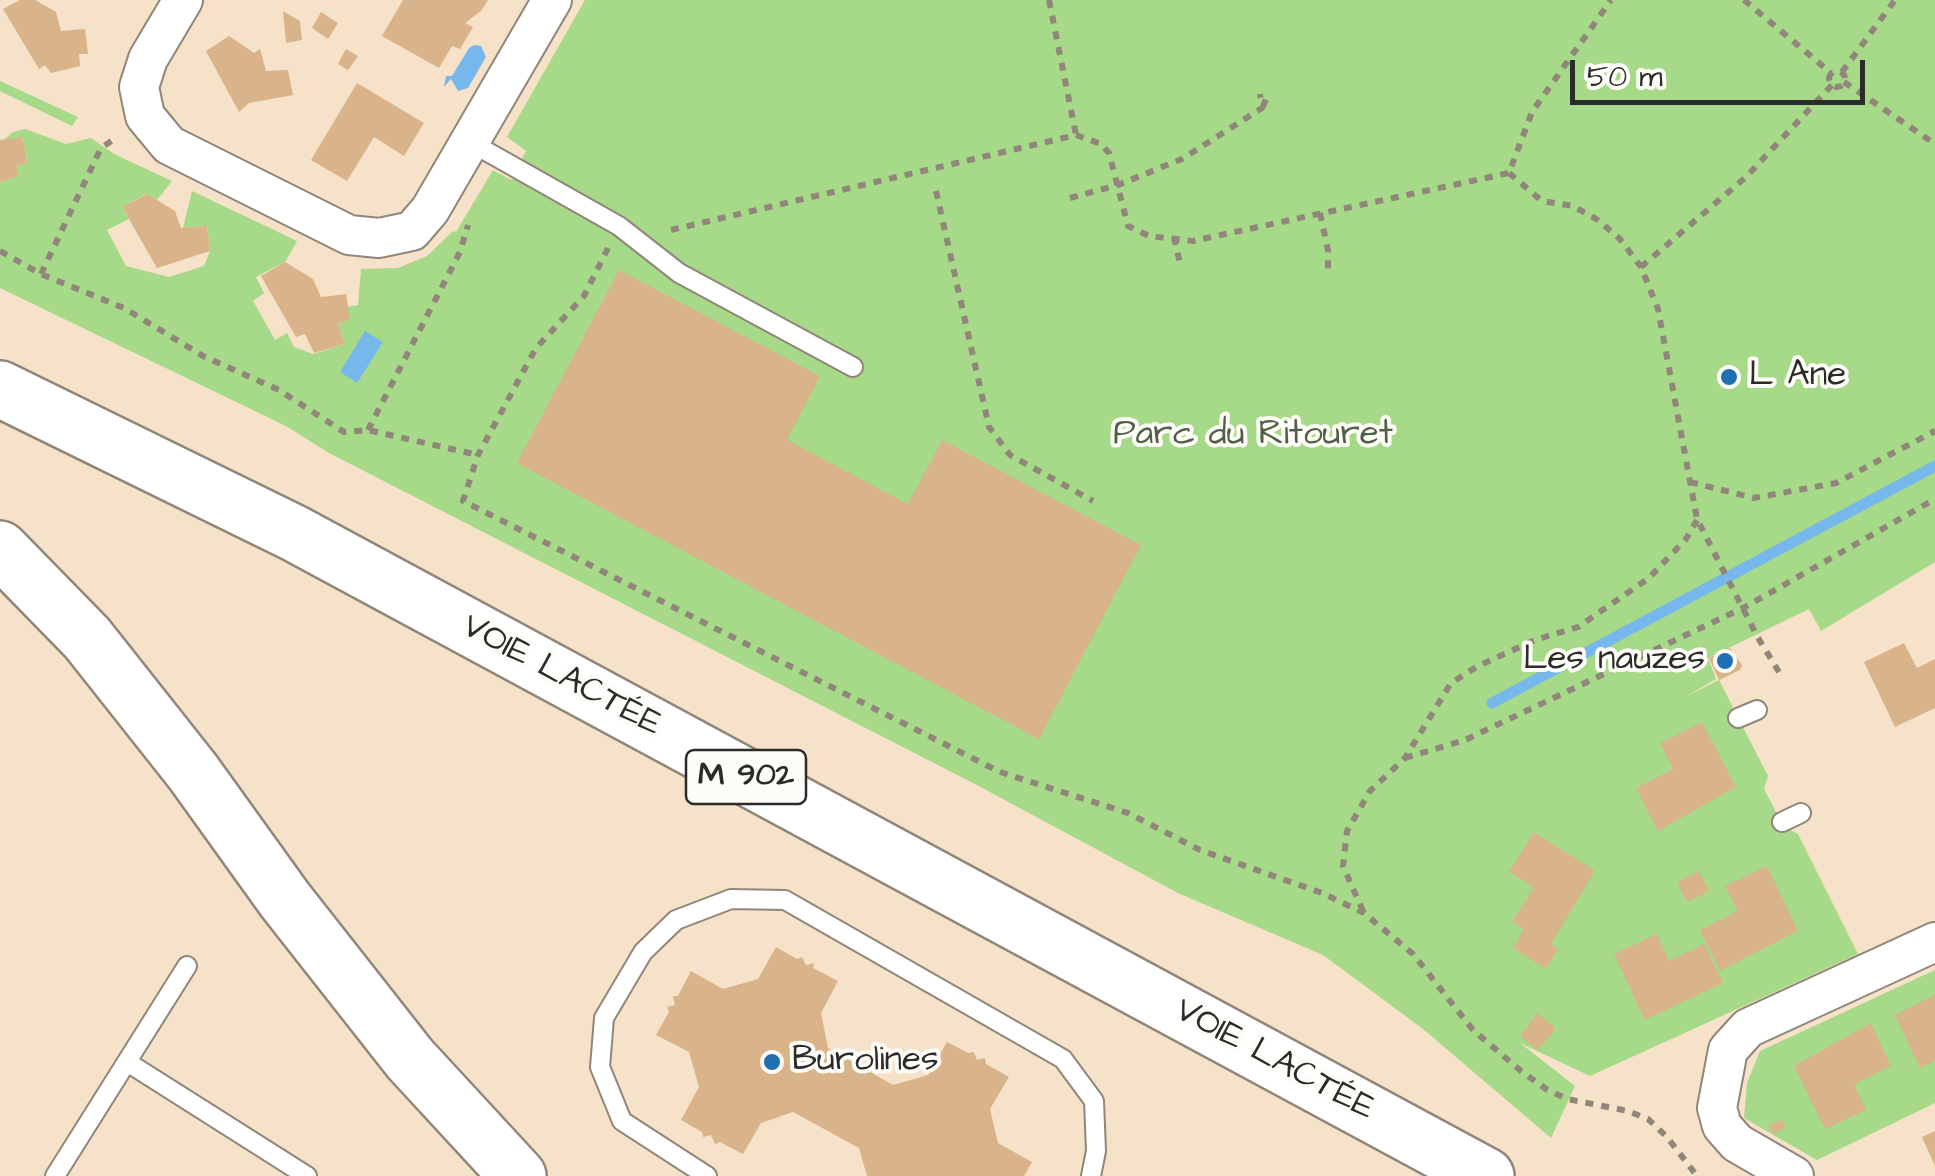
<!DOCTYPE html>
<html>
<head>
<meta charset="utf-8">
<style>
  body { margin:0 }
  #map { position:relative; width:1935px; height:1176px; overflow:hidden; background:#f5e2c8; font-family:"Architects Daughter",sans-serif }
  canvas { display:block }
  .scale { position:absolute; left:1570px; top:60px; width:295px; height:45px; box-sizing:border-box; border:5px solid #2b2b2b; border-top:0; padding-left:12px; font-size:30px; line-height:35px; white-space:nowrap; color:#2b2b2b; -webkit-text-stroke:8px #fdfcf7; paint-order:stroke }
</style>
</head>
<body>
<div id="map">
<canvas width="1935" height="1176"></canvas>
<div class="scale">50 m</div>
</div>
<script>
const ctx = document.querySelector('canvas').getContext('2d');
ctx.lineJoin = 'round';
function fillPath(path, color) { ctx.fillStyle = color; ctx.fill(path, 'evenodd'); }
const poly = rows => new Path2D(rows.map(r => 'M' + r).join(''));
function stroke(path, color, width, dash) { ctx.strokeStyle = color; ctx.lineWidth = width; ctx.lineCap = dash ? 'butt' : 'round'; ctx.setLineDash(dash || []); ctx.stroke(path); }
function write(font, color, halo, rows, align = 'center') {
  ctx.font = font + ' "Architects Daughter",sans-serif'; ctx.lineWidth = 8; ctx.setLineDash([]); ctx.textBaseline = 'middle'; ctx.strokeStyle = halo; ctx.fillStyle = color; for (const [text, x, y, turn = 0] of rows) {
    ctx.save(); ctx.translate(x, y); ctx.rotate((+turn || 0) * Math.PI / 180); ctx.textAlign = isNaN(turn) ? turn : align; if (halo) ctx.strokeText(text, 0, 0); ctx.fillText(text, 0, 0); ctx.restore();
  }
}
const green = poly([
  [585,0,1935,0,1935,562,1821,631,1809,609,1708,658,1716,679,1685,697,1719,680,1768,776,1764,789,1777,814,1786,828,1798,834,1858,954,1590,1076,1520,1043,1575,1086,1551,1138,1423,1029,1323,955,1178,893,973,783,329,453,286,426,0,288,0,182,18,176,16,166,27,163,23,137,4,140,13,132,25,129,66,144,91,138,114,154,172,181,157,200,146,194,122,207,129,219,107,230,126,266,169,277,204,266,210,251,207,226,183,228,192,191,297,241,285,262,256,277,264,293,253,301,275,340,287,333,294,347,313,354,345,344,338,323,348,307,358,305,361,269,398,268,427,256,453,231,456,232,493,170,511,180,526,151,507,137],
  [0,81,78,117,72,126,0,91],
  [1935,970,1935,1103,1817,1160,1744,1118,1747,1083,1760,1051]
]);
const water = poly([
  [474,45,481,46,486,57,468,88,458,91,451,79,444,87,446,76,452,76,469,48],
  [365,331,383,342,357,383,340,372]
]);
const stream = poly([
  [1492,703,1935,466]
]);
const building = poly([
  [20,0,35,0,56,12,61,31,85,29,88,54,79,54,80,66,51,73,45,65,39,69,3,9],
  [403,0,488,0,481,11,465,23,473,27,460,49,452,46,439,68,382,36],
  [283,11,300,21,302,40,286,43],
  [321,12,338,23,328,39,312,28],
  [229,36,254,53,260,49,266,71,288,70,293,95,249,103,239,112,206,51],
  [346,49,358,56,348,70,338,64],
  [357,83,424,123,404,156,374,137,347,181,311,160],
  [23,137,27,163,16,166,19,176,0,182,0,140],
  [147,194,175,211,181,228,207,226,210,251,157,268,122,207],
  [285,262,313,279,321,297,346,294,350,320,338,323,345,344,314,353,305,334,296,337,261,276],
  [619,270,820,376,787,440,908,504,942,440,1141,545,1039,739,517,463],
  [1904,643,1917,668,1935,659,1935,708,1895,727,1864,662],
  [1730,648,1742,665,1740,670,1719,680,1709,658],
  [1702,722,1736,787,1658,831,1636,788,1673,769,1660,743],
  [1534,832,1595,871,1551,944,1558,949,1546,969,1513,948,1524,929,1512,922,1534,887,1509,872],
  [1767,866,1798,931,1720,971,1700,930,1738,911,1725,886],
  [1699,871,1709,891,1687,902,1677,882],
  [1657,934,1669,961,1704,944,1723,983,1645,1020,1614,954],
  [776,947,797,959,802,957,806,965,814,963,813,968,838,981,821,1013,828,1048,893,1085,928,1075,947,1042,968,1053,974,1052,977,1060,985,1058,986,1064,1009,1077,990,1109,998,1143,1032,1162,1024,1176,867,1176,859,1148,793,1112,761,1123,743,1154,720,1142,715,1144,711,1135,703,1137,702,1132,681,1120,699,1087,689,1052,656,1035,669,1012,667,1007,675,1005,673,996,678,996,691,971,723,989,758,979],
  [1935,995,1935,1061,1920,1068,1895,1015],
  [1537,1013,1556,1028,1538,1050,1520,1036],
  [1871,1023,1891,1066,1854,1084,1866,1110,1825,1129,1794,1066],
  [1782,1120,1785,1128,1773,1134,1769,1125],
  [1935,1131,1935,1166,1922,1137]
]);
const path = poly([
  [1049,0,1076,135],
  [1744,0,1831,73],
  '1829 79a8 8 0 1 1 16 0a8 8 0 1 1-16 0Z',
  [1842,72,1895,0],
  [1844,82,1935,144],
  [1263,107,1268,93],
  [1509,173,1542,201,1573,206,1598,220,1620,239,1641,267,1658,309,1697,519,1757,636,1779,672],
  [936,191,989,427,1010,455,1093,501],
  [1070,198,1118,185,1182,159,1262,108,1260,94],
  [1320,213,1328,250,1328,275],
  [671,230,1076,135,1101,144,1109,153,1128,226,1149,236,1193,241,1509,173,1532,112,1611,0],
  [1174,237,1181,268],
  [608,248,584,296,536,348,478,455,463,501,1000,772,1128,813,1200,850,1322,893,1364,913,1413,954,1473,1030,1521,1071,1546,1089,1567,1099,1628,1111,1648,1119,1667,1137,1697,1176],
  [0,251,41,274,124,308,203,356,279,390,344,432,368,430,478,455],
  [1641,267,1746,177,1832,85],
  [41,274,101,148,116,138],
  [368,430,460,252,468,225],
  [1690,482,1754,498,1836,483,1935,431],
  [1405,758,1465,740,1745,607,1935,499],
  [1363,911,1343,866,1347,831,1370,791,1405,758,1451,683,1478,666,1535,640,1578,627,1649,578,1686,539,1697,520]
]);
const lane = poly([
  [470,142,619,226,679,273,853,367],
  [1738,718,1757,710],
  [1782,822,1801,813],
  [127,1062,307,1176],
  [55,1176,187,966],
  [707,1176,622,1121,600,1067,604,1018,643,952,676,920,731,899,785,900,1063,1059,1094,1101,1096,1151,1091,1176]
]);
const street = poly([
  [183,0,148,59,139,87,145,116,169,145,349,235,379,238,412,231,430,210,552,0],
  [1794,1176,1737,1143,1722,1126,1717,1108,1728,1050,1748,1028,1935,942]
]);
const highway = poly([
  [0,389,294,533,1486,1176],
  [0,549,87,638,193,772,285,900,410,1059,518,1176]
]);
const markers = [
  [1729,377,10,"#1f6fb2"],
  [1725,661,10,"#1f6fb2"],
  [772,1062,10,"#1f6fb2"]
];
const shields = [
  [746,777,120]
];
const shieldNames = [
  ["M 902",746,777]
];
const poiNames = [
  ["L Ane",1749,377],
  ["Les nauzes",1705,661,"right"],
  ["Burolines",792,1062]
];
const parkNames = [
  ["Parc du Ritouret",1253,436]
];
const streetNames = [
  ["VOIE LACTÉE",561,677,28],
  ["VOIE LACTÉE",1274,1061,28]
];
fillPath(green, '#a6d988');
fillPath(water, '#76b8eb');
stroke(stream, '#76b8eb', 11);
fillPath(building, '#d9b389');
stroke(lane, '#90867a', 22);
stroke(street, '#90867a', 42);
stroke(highway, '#90867a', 60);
stroke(path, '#90867a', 6, [8, 8]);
stroke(lane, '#fff', 18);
stroke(street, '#fff', 38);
stroke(highway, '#fff', 55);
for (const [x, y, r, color] of markers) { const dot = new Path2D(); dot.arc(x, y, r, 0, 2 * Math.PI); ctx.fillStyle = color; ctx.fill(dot); stroke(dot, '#fdfcf7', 4); }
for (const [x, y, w] of shields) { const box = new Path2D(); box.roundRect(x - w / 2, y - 27, w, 54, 8); ctx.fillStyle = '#fdfcf7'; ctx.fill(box); stroke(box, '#2b2b2b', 2.5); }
write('bold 32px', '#2b2b2b', null, shieldNames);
write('35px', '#2b2b2b', '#fdfcf7', poiNames, 'left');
write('35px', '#505f47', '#fdfcf7', parkNames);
write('35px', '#2b2b2b', '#fdfcf7', streetNames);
</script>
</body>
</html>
